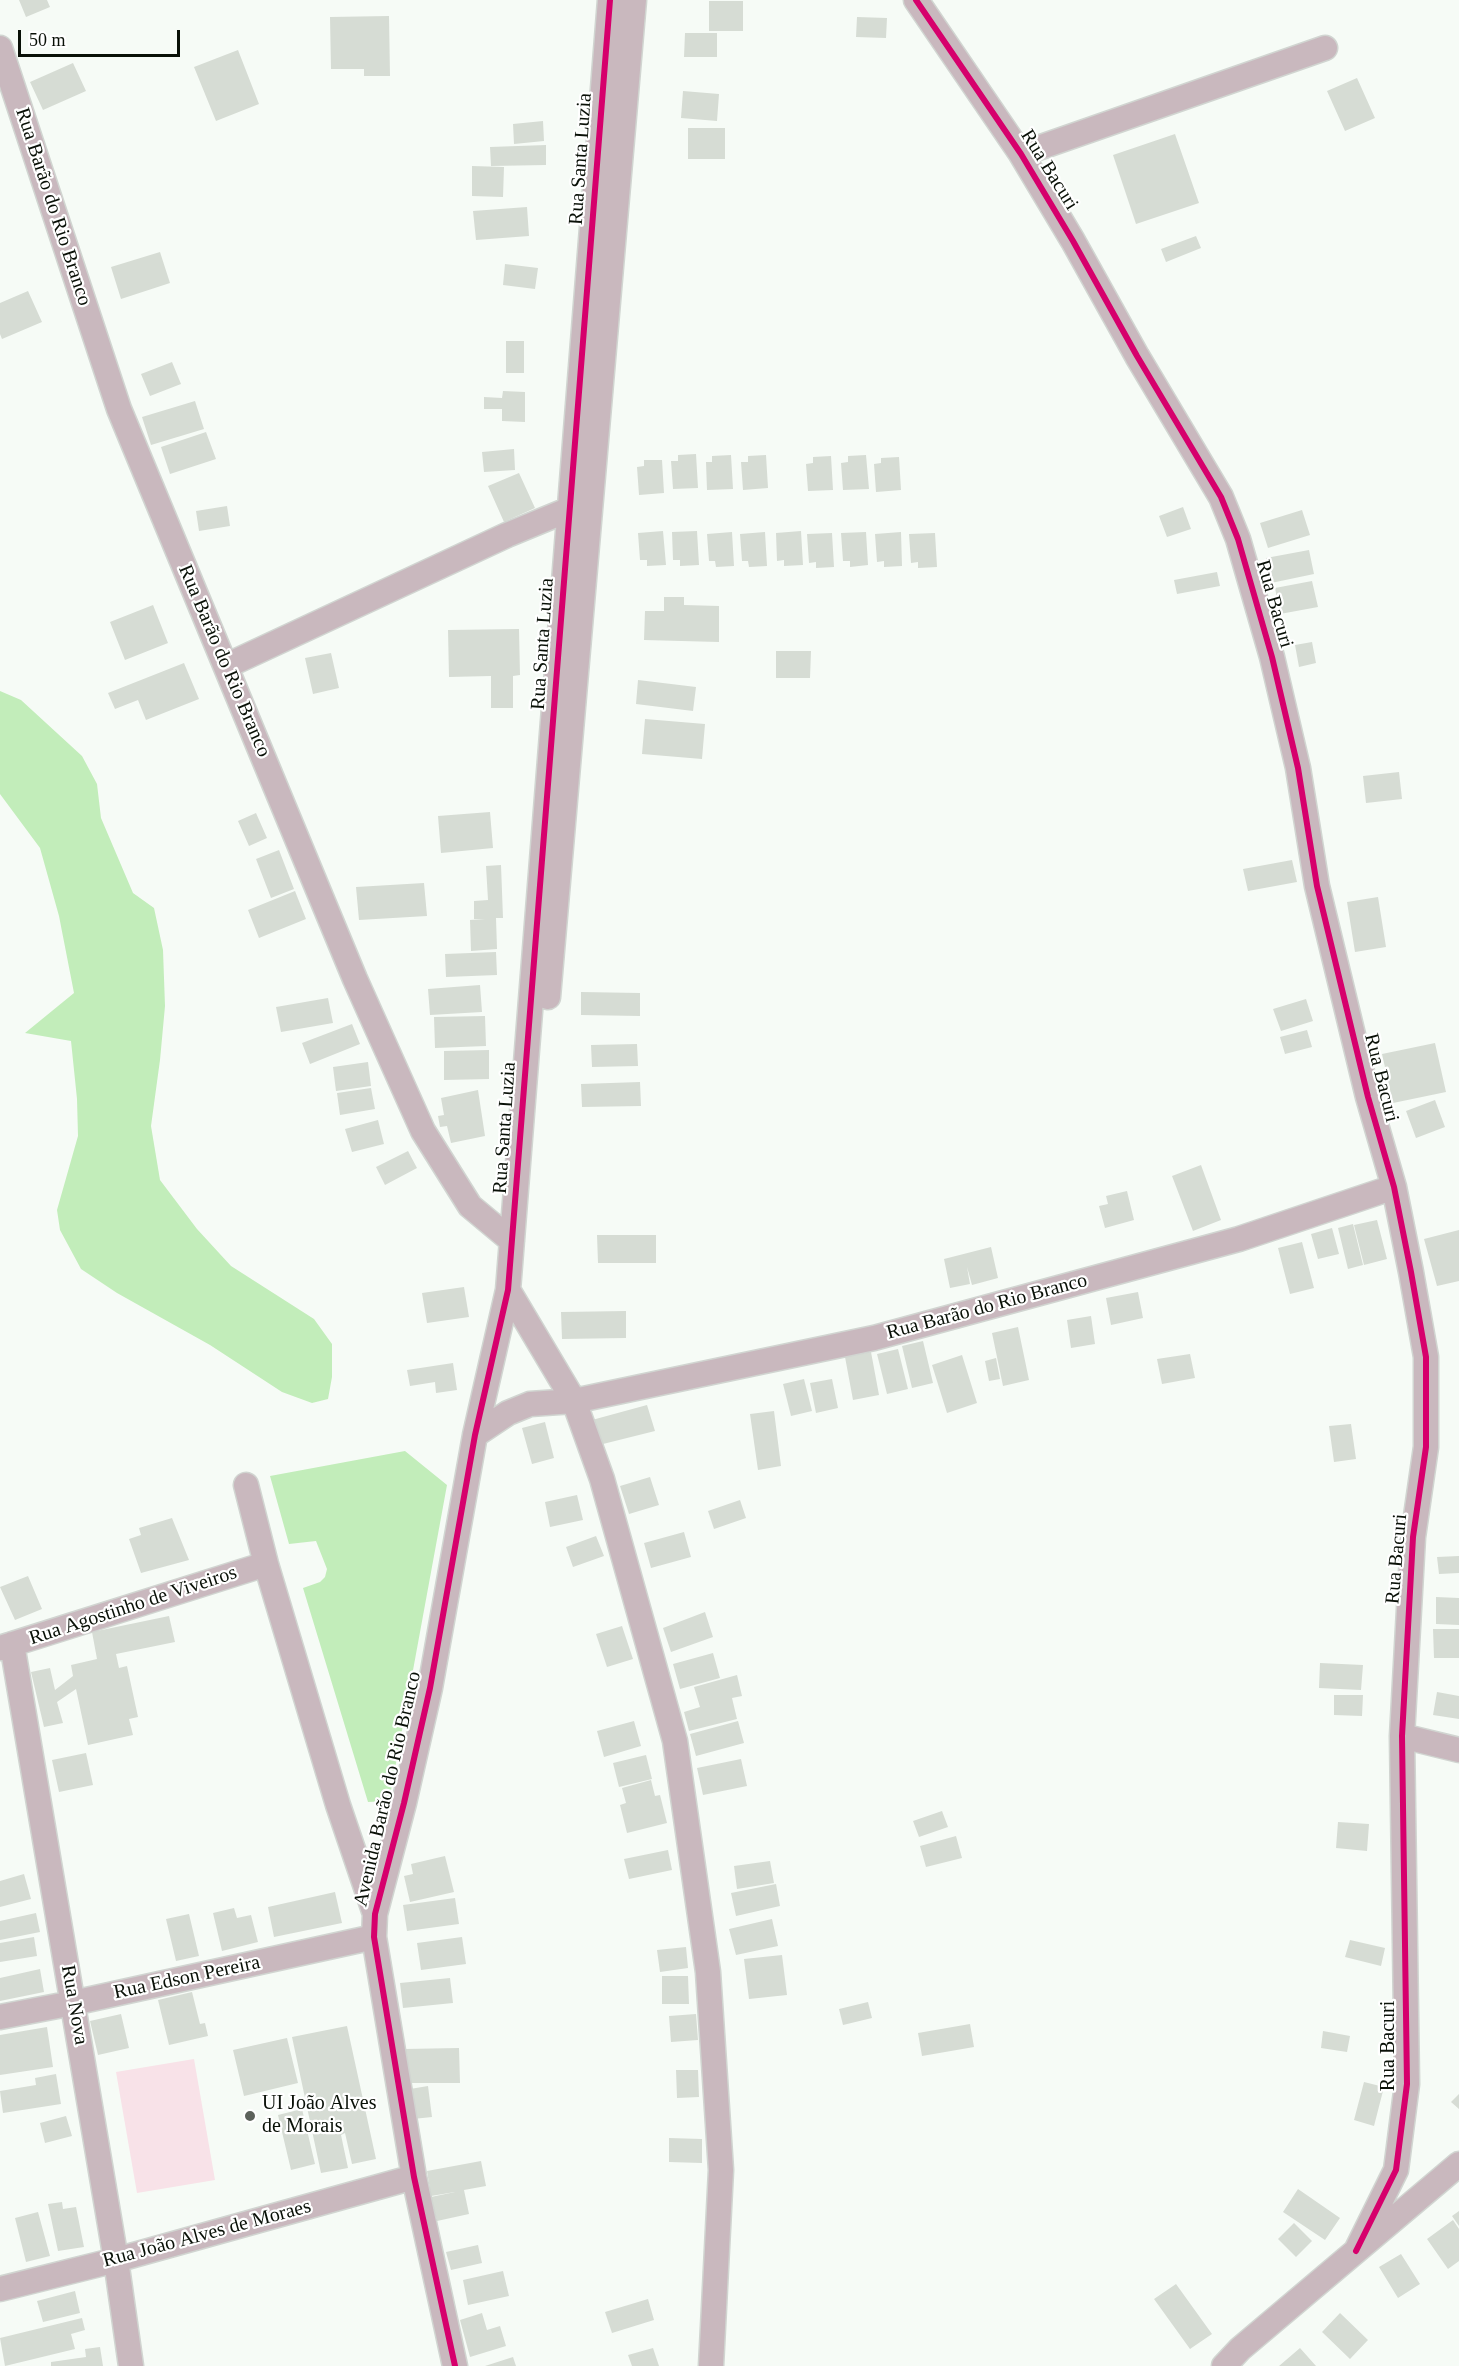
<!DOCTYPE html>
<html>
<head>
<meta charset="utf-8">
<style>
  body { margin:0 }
  #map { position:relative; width:1459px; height:2366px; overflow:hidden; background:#f6fbf6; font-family:"Times New Roman",serif }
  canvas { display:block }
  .scale { position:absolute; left:18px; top:30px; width:162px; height:27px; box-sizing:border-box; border:3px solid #091007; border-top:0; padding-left:8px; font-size:18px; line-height:21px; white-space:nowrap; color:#091007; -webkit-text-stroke:4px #fff; paint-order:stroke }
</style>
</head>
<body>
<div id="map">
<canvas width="1459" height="2366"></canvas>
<div class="scale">50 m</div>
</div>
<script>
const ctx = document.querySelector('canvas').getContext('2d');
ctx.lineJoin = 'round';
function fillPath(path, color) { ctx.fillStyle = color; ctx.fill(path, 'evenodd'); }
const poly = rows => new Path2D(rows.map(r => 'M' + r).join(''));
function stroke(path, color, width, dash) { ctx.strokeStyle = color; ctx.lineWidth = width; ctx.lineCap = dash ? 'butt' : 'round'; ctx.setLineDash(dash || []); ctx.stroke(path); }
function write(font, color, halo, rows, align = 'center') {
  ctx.font = font + ' "Times New Roman",serif'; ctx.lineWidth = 4.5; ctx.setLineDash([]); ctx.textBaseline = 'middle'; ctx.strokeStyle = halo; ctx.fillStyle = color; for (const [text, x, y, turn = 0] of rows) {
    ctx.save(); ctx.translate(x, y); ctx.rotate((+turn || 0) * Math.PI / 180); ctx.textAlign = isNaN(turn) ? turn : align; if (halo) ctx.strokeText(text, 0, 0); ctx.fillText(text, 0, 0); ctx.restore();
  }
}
const green = poly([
  [194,2059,215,2180,137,2193,116,2072]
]);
const water = poly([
  [0,691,21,700,82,756,97,784,101,818,133,893,154,908,163,950,165,1006,160,1060,151,1126,160,1180,197,1229,231,1266,314,1319,332,1344,332,1377,328,1399,312,1403,282,1392,210,1345,117,1293,81,1269,60,1230,57,1210,78,1136,77,1099,71,1041,25,1033,74,993,59,916,40,848,0,794],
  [405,1451,447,1485,389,1801,368,1802,303,1588,320,1582,325,1577,327,1569,316,1541,289,1544,270,1476]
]);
const building = poly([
  [19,0,47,0,50,7,26,17],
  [709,1,743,1,743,31,709,31],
  [389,16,390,76,364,76,364,69,331,69,330,17],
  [857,17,887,18,886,38,856,37],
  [685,33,717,33,717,57,684,57],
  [238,50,259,104,216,121,194,67],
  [73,63,86,91,43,110,30,82],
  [1357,78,1375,118,1345,131,1327,91],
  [683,91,719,94,717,121,681,118],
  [543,121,544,141,514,144,513,124],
  [688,128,725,128,725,159,688,159],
  [1175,134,1199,203,1136,224,1113,155],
  [546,145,546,165,491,166,490,147],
  [472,166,504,167,503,197,472,196],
  [527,207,529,236,476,240,473,211],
  [1196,236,1201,248,1166,262,1161,249],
  [160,252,170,283,121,299,111,267],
  [505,264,538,268,535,289,503,285],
  [28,291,42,322,2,339,0,334,0,303],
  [506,341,524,341,524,373,506,373],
  [172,362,181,384,150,396,141,374],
  [503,391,525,392,525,422,502,421,502,409,484,409,484,397,502,398],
  [195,401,204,429,151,445,142,417],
  [206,432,216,459,170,474,161,447],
  [514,449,515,470,484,472,482,452],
  [696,454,698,488,673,489,671,461,678,461,678,455],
  [731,455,733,489,707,490,706,462,712,462,712,456],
  [766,455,768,488,743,490,741,462,748,462,748,456],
  [866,455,869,489,843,490,841,463,848,462,848,456],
  [831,456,833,490,808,491,806,464,813,463,813,457],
  [899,457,901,490,876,492,874,464,881,463,881,458],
  [644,460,662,460,664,493,639,495,637,467,644,466],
  [519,473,535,508,504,522,488,486],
  [227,506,230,526,199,531,196,511],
  [1183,507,1191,529,1167,537,1159,516],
  [1302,510,1310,535,1268,548,1260,523],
  [663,531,666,565,647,566,647,560,640,560,638,533],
  [697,531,699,565,680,566,680,560,673,560,672,532],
  [801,531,803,565,784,566,784,560,777,561,776,533],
  [732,532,734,566,716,567,715,561,709,561,707,534],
  [765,532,767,566,749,567,748,561,742,561,740,534],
  [866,532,868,565,850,567,850,561,843,561,841,533],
  [901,532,902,566,884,567,884,561,877,562,875,534],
  [832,533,834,567,816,568,816,562,809,563,807,534],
  [935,533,937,567,918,568,918,562,911,563,909,534],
  [1309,550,1314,574,1271,583,1266,558],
  [1217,572,1220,586,1177,594,1174,580],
  [1312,581,1318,607,1280,614,1275,588],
  [664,597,684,597,684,605,719,606,719,642,644,640,645,611,664,611],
  [153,605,168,643,125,660,110,622],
  [519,629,520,675,513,676,513,708,491,708,491,676,449,677,448,630],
  [1312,642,1316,663,1299,667,1295,645],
  [776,651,811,651,810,678,776,678],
  [331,653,339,688,313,694,305,658],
  [184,663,199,699,146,720,138,700,115,709,108,693],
  [638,680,696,687,693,711,636,704],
  [645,719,705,724,702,759,642,754],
  [1399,772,1402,799,1366,803,1363,776],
  [490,812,493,848,441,853,438,816],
  [256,813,267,838,249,846,238,821],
  [279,850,294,889,271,898,256,859],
  [1292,860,1297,882,1248,891,1243,869],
  [501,865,503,918,496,918,497,949,471,951,470,920,485,919,474,919,474,901,488,900,486,866],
  [424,883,427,916,359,920,356,887],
  [295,891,306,919,259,938,248,910],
  [1378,897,1386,947,1355,952,1347,902],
  [496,952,497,975,446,977,445,954],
  [480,985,482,1012,430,1015,428,989],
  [581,992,640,993,640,1016,581,1015],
  [328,998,333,1023,281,1032,276,1007],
  [1306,999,1313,1021,1281,1031,1273,1009],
  [485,1016,486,1046,435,1048,434,1017],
  [352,1024,360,1044,310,1064,302,1043],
  [1307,1030,1312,1047,1285,1054,1280,1037],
  [1435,1043,1446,1092,1393,1103,1382,1054],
  [637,1044,638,1066,592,1067,591,1045],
  [489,1050,489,1079,444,1080,444,1051],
  [368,1062,371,1086,336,1091,333,1067],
  [640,1082,641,1106,582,1107,581,1084],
  [371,1088,375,1109,340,1115,337,1093],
  [478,1090,485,1136,451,1143,447,1126,440,1127,438,1116,444,1115,441,1098],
  [1435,1100,1445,1127,1416,1138,1406,1111],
  [378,1120,384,1144,352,1152,345,1129],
  [408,1151,417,1168,385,1185,376,1167],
  [1201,1165,1221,1220,1193,1231,1172,1176],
  [1127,1191,1134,1220,1105,1228,1099,1206,1108,1204,1106,1196],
  [1377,1220,1387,1259,1364,1265,1354,1225],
  [1353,1224,1363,1265,1348,1269,1338,1228],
  [1332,1228,1339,1254,1318,1259,1311,1234],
  [1459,1230,1459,1281,1437,1286,1424,1239],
  [597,1235,656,1235,656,1263,598,1263],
  [1302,1242,1314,1288,1290,1294,1278,1248],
  [991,1247,998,1278,972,1285,967,1267,970,1284,950,1288,944,1259],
  [464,1287,469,1317,427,1323,422,1293],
  [1138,1292,1143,1318,1111,1325,1106,1298],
  [626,1311,626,1338,562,1339,561,1312],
  [1091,1316,1095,1344,1071,1348,1067,1320],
  [1018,1327,1029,1380,1003,1386,992,1333],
  [923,1341,933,1383,912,1388,902,1346],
  [898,1349,908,1389,887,1394,877,1354],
  [871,1352,879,1395,853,1400,845,1357],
  [1190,1354,1195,1378,1162,1384,1157,1359],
  [962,1355,977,1403,947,1413,932,1365],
  [996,1358,1000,1379,989,1381,985,1361],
  [453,1363,457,1390,436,1393,435,1382,410,1386,407,1370],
  [804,1379,812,1411,791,1416,783,1384],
  [832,1379,838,1408,816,1413,810,1383],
  [647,1405,655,1431,599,1445,592,1420],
  [774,1411,781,1466,758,1470,750,1414],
  [545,1422,554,1458,532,1464,522,1428],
  [1351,1424,1356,1459,1334,1462,1329,1426],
  [650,1477,659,1505,629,1514,620,1486],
  [577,1495,583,1520,550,1527,545,1502],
  [740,1500,746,1518,714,1529,708,1511],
  [172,1518,189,1560,141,1573,129,1539,141,1535,139,1528],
  [684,1532,691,1557,651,1568,644,1543],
  [596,1536,604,1556,573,1567,566,1547],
  [1459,1556,1459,1573,1439,1574,1437,1557],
  [28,1576,42,1609,15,1620,0,1587],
  [1436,1597,1459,1598,1459,1625,1436,1624],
  [705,1612,713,1637,671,1652,663,1628],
  [169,1616,175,1642,116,1654,119,1668,127,1666,138,1717,129,1719,133,1735,88,1745,76,1689,57,1702,63,1723,44,1727,31,1672,50,1668,55,1690,73,1676,71,1665,97,1659,92,1632],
  [622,1626,633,1659,607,1667,596,1634],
  [1433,1629,1459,1629,1459,1658,1434,1658],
  [713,1653,720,1678,680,1689,673,1664],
  [1320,1663,1363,1665,1361,1690,1319,1688],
  [737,1675,742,1696,732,1698,737,1719,689,1731,684,1712,700,1707,694,1687],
  [1437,1692,1459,1696,1459,1719,1433,1715],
  [1334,1695,1363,1695,1362,1716,1334,1715],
  [634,1721,641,1746,604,1757,597,1731],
  [738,1721,744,1743,696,1756,690,1734],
  [86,1753,93,1785,59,1792,52,1760],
  [646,1755,652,1779,619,1787,613,1763],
  [741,1759,747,1786,703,1795,697,1768],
  [651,1780,655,1796,660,1795,667,1823,627,1833,620,1805,626,1803,622,1788],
  [942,1811,948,1827,919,1837,913,1821],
  [1338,1822,1369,1824,1367,1851,1336,1848],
  [956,1836,962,1858,926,1867,920,1846],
  [668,1850,672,1870,629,1879,624,1859],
  [445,1856,454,1892,410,1902,404,1876,413,1874,411,1864],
  [770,1861,774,1883,737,1889,734,1866],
  [24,1874,31,1899,0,1907,0,1881],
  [776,1884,780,1906,736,1916,731,1893],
  [335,1892,342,1923,274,1937,268,1907],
  [455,1898,459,1924,407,1931,403,1905],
  [234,1908,237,1918,251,1915,258,1942,222,1951,213,1913],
  [36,1913,40,1932,0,1940,0,1921],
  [189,1914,199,1956,176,1961,166,1919],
  [772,1919,778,1946,736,1955,729,1929],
  [34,1937,37,1956,0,1962,0,1943],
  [462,1937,466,1964,421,1970,417,1943],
  [1350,1940,1385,1948,1381,1966,1345,1957],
  [686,1947,688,1968,660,1972,657,1950],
  [782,1955,787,1995,749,1999,744,1959],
  [40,1969,44,1992,0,2001,0,1978],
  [662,1976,688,1976,689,2004,662,2004],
  [450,1978,453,2003,403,2008,400,1983],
  [192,1992,200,2024,205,2023,208,2036,169,2045,158,2000],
  [868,2002,872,2018,843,2025,839,2009],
  [121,2014,129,2048,98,2055,90,2021],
  [696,2014,698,2040,671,2042,669,2016],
  [970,2024,974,2047,922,2056,918,2033],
  [347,2026,376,2159,352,2164,345,2133,341,2135,348,2168,321,2173,292,2037],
  [47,2027,53,2067,0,2075,0,2035],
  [1323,2031,1350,2036,1347,2052,1321,2048],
  [287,2038,298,2083,244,2096,233,2050],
  [459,2048,460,2083,404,2083,404,2049],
  [676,2070,698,2070,699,2097,677,2098],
  [56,2074,61,2104,3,2113,0,2091,36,2085,35,2078],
  [1364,2082,1384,2087,1374,2126,1354,2120],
  [428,2086,432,2117,413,2119,410,2089],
  [1459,2094,1459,2109,1451,2102],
  [302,2109,315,2164,291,2170,278,2115],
  [66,2116,72,2136,45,2143,40,2123],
  [669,2138,702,2139,702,2163,669,2162],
  [481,2161,486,2186,464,2190,469,2214,437,2221,431,2197,455,2192,431,2196,427,2171],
  [1298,2189,1340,2218,1325,2240,1283,2212],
  [62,2202,63,2209,76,2207,84,2247,58,2251,48,2204],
  [1459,2211,1459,2226,1452,2216],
  [38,2212,50,2256,26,2262,15,2218],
  [1453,2220,1459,2229,1459,2261,1448,2269,1427,2239],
  [1294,2223,1312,2241,1296,2257,1278,2239],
  [478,2245,482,2263,451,2270,446,2252],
  [1401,2254,1420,2284,1398,2298,1379,2267],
  [503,2271,509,2296,468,2305,463,2280],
  [1176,2284,1212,2334,1190,2349,1154,2299],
  [75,2291,80,2313,43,2322,37,2301],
  [648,2299,654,2320,612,2333,605,2312],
  [482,2313,487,2330,500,2326,506,2346,470,2357,460,2320],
  [1340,2313,1368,2340,1350,2359,1322,2332],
  [82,2318,85,2330,71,2334,75,2349,5,2366,0,2338],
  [100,2347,103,2366,51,2366,51,2362,86,2357,85,2349],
  [653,2348,659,2366,632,2366,628,2355],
  [1300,2348,1316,2366,1279,2366],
  [513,2357,516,2366,485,2366]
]);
const minor = poly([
  [916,0,1021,154,1073,241,1137,356,1221,497,1238,539,1272,657,1298,768,1317,886,1368,1097,1394,1187,1411,1272,1426,1357,1426,1447,1413,1537,1402,1736,1407,2084,1396,2170,1356,2251],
  [0,48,119,409,355,979,423,1131,470,1206,512,1241],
  [1021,154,1325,48],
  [226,666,507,535,570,509,580,518],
  [548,997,634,0],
  [508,1290,574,1401,602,1479,675,1741,708,1972,721,2170,711,2366],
  [475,1435,508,1413,530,1404,574,1401,874,1338,1239,1239,1394,1187],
  [246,1485,266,1564,338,1805,375,1914],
  [12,1644,116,2260,131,2366],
  [0,1648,266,1564],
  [1402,1736,1459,1750],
  [0,2017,73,2003,374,1937],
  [0,2289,116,2260,414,2177],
  [455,2366,414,2177,374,1937,375,1914,404,1803,430,1688,475,1435,508,1290,610,0],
  [1224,2366,1240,2349,1459,2164]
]);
const cycleway = poly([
  [916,0,1021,154,1073,241,1137,356,1221,497,1238,539,1272,657,1298,768,1317,886,1368,1097,1394,1187,1411,1272,1426,1357,1426,1447,1413,1537,1402,1736,1407,2084,1396,2170,1356,2251],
  [455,2366,414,2177,374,1937,375,1914,404,1803,430,1688,475,1435,508,1290,610,0]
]);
const markers = [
  [250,2116,6,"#5c625b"]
];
const streetNames = [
  ["Rua Santa Luzia",581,159,-86],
  ["Rua Bacuri",1049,170,58],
  ["Rua Barão do Rio Branco",53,207,72],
  ["Rua Bacuri",1274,604,74],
  ["Rua Santa Luzia",543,644,-86],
  ["Rua Barão do Rio Branco",224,661,67],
  ["Rua Bacuri",1381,1078,76],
  ["Rua Santa Luzia",505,1128,-86],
  ["Rua Barão do Rio Branco",987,1307,-15],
  ["Rua Bacuri",1397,1559,-85],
  ["Rua Agostinho de Viveiros",133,1606,-18],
  ["Avenida Barão do Rio Branco",388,1789,-77],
  ["Rua Edson Pereira",187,1978,-12],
  ["Rua Nova",74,2005,80],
  ["Rua Bacuri",1389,2046,-90],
  ["Rua João Alves de Moraes",207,2234,-15]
];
const poiNames = [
  ["UI João Alves",262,2104],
  ["de Morais",262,2127]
];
fillPath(green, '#f8e2e8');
fillPath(water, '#c2edba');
fillPath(building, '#d6dcd4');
stroke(minor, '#d1d5d1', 27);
stroke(minor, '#c9b8be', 24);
stroke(cycleway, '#d6006c', 6);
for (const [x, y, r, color] of markers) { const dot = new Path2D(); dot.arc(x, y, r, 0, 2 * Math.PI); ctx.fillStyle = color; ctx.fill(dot); stroke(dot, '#fff', 2); }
write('20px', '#091007', '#fff', streetNames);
write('20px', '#091007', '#fff', poiNames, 'left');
</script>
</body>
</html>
